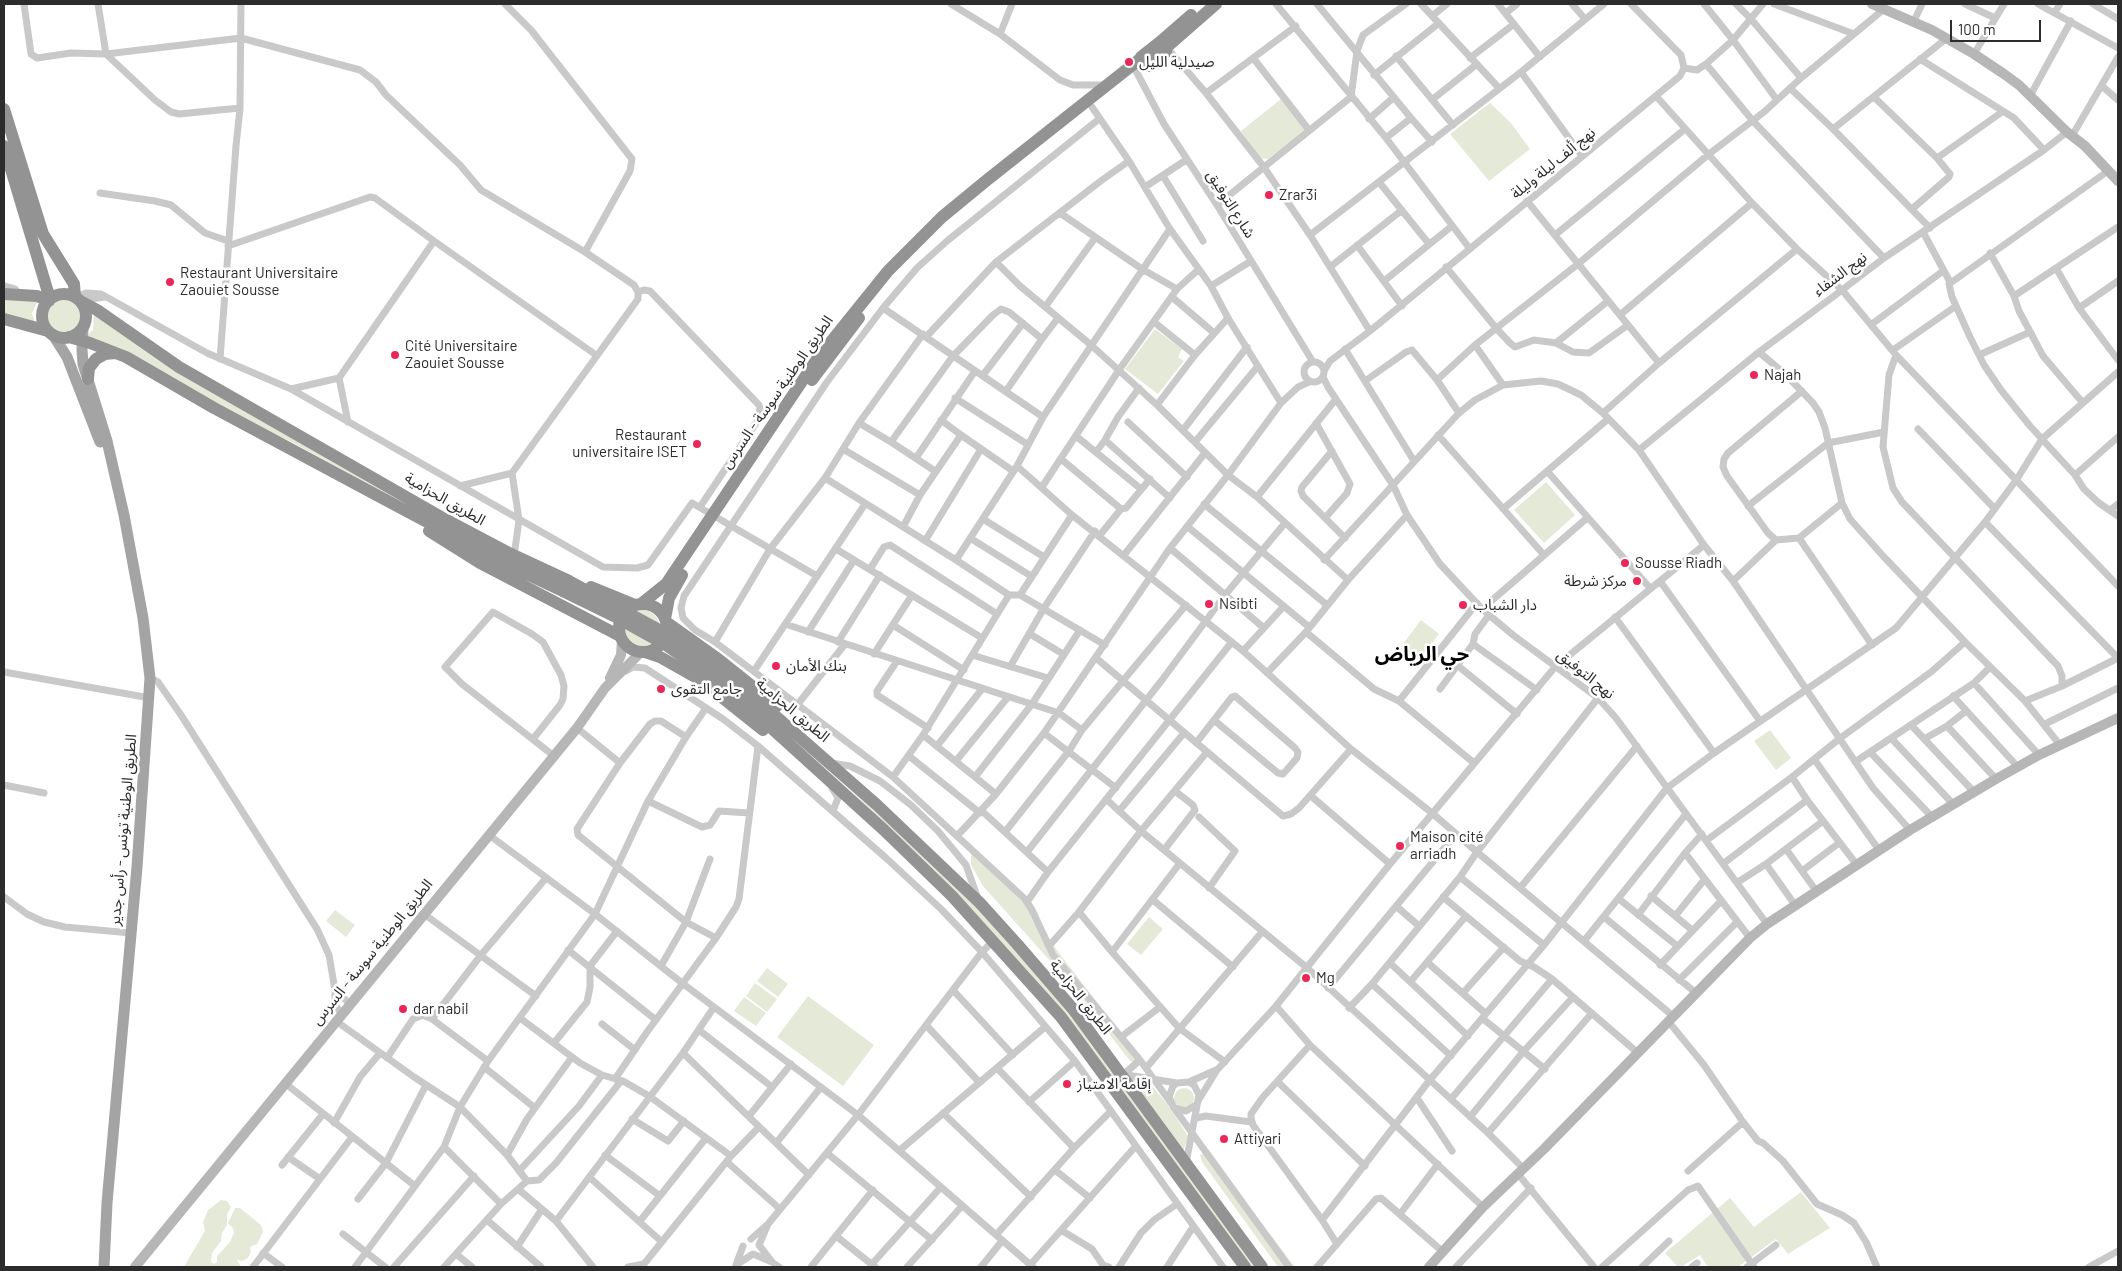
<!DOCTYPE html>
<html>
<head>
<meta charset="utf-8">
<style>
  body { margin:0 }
  #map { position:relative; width:2122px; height:1271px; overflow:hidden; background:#fff; font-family:Barlow,sans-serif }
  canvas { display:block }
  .frame { position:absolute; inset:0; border:5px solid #2c2c2c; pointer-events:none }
  .scale { position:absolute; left:1950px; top:20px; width:91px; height:22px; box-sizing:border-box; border:2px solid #2c2c2c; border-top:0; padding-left:6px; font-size:15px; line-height:18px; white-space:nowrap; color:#2c2c2c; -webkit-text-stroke:4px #fff; paint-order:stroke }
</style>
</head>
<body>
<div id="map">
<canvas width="2122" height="1271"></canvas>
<div class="frame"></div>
<div class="scale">100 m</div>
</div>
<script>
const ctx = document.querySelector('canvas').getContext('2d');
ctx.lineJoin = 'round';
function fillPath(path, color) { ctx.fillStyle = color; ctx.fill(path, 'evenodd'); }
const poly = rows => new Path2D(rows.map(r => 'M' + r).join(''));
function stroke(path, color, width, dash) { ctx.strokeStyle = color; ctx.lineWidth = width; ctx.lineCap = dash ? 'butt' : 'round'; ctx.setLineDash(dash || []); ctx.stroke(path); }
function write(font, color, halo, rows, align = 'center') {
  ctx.font = font + ' Barlow,"Noto Sans Arabic",sans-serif'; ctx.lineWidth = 5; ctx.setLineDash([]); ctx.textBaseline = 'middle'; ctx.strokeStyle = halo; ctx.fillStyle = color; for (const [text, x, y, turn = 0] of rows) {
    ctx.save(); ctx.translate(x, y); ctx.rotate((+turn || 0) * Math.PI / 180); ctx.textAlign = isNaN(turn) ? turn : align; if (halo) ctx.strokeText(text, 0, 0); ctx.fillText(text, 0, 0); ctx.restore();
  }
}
const green = poly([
  [1281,99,1306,130,1268,159,1259,158,1241,131],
  [1490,103,1511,123,1530,149,1489,181,1450,134],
  [4,297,38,300,32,314,36,324,4,316],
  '48 316a17 17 0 1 1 34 0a17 17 0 1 1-34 0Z',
  [94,310,381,487,418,512,290,441,269,432,85,337,93,330],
  [1155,329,1182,349,1178,357,1184,361,1158,394,1125,369],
  [1546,482,1575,515,1544,543,1514,510],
  '624 628a18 18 0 1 1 36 0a18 18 0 1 1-36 0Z',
  [1421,620,1439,634,1415,665,1397,652],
  [1770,730,1791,758,1776,770,1754,741],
  [843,783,961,889,1069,1012,1257,1267,1251,1267,1065,1015,957,893],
  [971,847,1028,900,1053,945,1141,1060,1137,1063,1130,1061,1068,981,983,886,971,865],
  [335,910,355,925,346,937,326,921],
  [1149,917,1163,929,1141,955,1127,944],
  [767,968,788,984,778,997,757,981],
  [755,983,777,999,767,1012,746,996],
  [808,996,874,1045,843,1086,777,1037],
  [744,997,766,1013,756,1026,734,1011],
  [1130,1079,1148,1081,1168,1105,1188,1136,1183,1152],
  '1174 1098a10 10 0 1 1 20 0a10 10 0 1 1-20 0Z',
  [1209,1150,1258,1218,1295,1267,1278,1267,1202,1162,1200,1155],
  [1801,1192,1830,1228,1788,1254,1776,1239,1738,1267,1708,1267,1700,1255,1681,1267,1678,1267,1665,1253,1730,1198,1754,1227],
  [221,1200,227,1201,231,1207,227,1214,227,1225,222,1233,221,1241,212,1253,211,1262,214,1264,217,1262,217,1256,230,1242,234,1233,233,1228,228,1223,235,1208,240,1208,261,1225,263,1232,257,1244,250,1247,251,1251,248,1258,242,1261,237,1260,241,1267,184,1267,205,1231,203,1222,208,1210]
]);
const street = poly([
  [24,4,31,54,37,58,71,53,106,54,241,38,360,70,376,82,386,95,460,165,481,190,585,252,634,285,638,292,638,299,512,473,460,486],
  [98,4,106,54,155,100,171,112,179,114,240,108],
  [505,4,531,30,632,159,630,171,585,252],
  [951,4,1000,34,1060,80,1073,85,1100,85,1104,87],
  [1276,4,1386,138,1470,249],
  [1317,4,1411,118,1386,138],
  [1421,4,1499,88],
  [1498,4,1540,57],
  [1572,4,1585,19],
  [1704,4,1733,40,1777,100],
  [1736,4,1751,19,1801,78],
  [1774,4,1854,34],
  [1965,4,1995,18],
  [2038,4,2118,48],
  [2093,4,2118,19],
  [2055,12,2060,4],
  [1506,13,1517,4],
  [1432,16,1447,4],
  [1914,21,1922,4],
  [1000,34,1012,4],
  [1168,49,1206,93,1263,166,1310,235,1370,331,1330,361,1324,371],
  [1974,54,2004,4],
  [1396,56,1453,125],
  [1470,58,1514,24],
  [1254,59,1309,130],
  [1920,59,2014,118,2044,150],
  [1706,64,1753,121,1884,258],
  [1684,68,1697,70,1706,64,1733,40,1763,4],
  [1136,71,1164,124,1217,205,1313,362],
  [1521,72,1582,156],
  [1374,75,1439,23],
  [2102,86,2118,100],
  [1790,88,1833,129,1930,228],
  [1206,93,1296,26],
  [1656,96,1752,203,1797,249,1842,290,1896,355,2118,586],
  [2030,96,2071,21],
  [1874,97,1937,158,1950,174,1949,177,1912,209],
  [1433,99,1477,64],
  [1092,107,1129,161,1170,229,1211,286,1228,318,1281,403],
  [1411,118,1432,142],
  [1099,119,947,241,917,268,883,308,827,382,684,596,681,608,683,618,695,630,715,642,893,777,1025,899,1032,910,1053,955,1140,1060,1171,1103],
  [1369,119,1393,98],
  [1833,129,1947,38],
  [2072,136,2118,57],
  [1937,158,2002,112],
  [2108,171,1949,284,1952,297,1970,337,1984,365,2001,390,2030,426,2075,475,2084,489,2099,503,2118,516],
  [1163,176,1203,241],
  [1379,182,1429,244],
  [1145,187,1186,160],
  [100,193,155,201,171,205,205,233,228,241],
  [1527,201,1659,363],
  [1217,205,1351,97,1357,51,1363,35,1406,4],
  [1060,213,1142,269,1177,289],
  [1923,232,1950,282],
  [1310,235,1521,72,1604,4],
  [1555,235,1685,129],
  [1357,245,1402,306],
  [228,246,370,197,375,198,434,241],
  [1990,253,2014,296],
  [996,262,1020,286,1091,345,1157,405,1228,475,1257,497,1348,580],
  [1330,267,1402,210],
  [1446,267,1496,328,1510,343,1515,347,1534,340,1556,343,1608,301],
  [2056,268,2079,308,2118,360],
  [1384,281,1452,226],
  [4,286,15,289,19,294],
  [1211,286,1251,261],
  [638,292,644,290,650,291,759,405,760,408,758,420,700,507],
  [76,297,86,293,101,294,207,353,291,389,603,567,637,568,648,565,692,503,817,576],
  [1172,297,1214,333],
  [82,300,105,297],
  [1045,307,1095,238],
  [883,308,1043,417],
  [2079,308,2118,281],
  [1620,315,1752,203],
  [1154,322,1195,355],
  [1872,324,1943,271],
  [1370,331,1680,76,1684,68,1681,55,1631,4],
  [926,337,996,262,1102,180,1129,161],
  [1042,339,1058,318],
  [1556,343,1573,352,1589,353,1628,325],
  [1475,345,1503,385],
  [1345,349,1414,461],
  [1893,350,1956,306],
  [1759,352,1786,375,1813,403,1819,412,1825,428,1842,503,1850,519,1884,557,1965,642,2025,701],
  [1896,355,1889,375,1883,447,1893,488,1902,502,2058,666,2062,676,2062,686,2118,658],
  [1979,355,2030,332],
  [220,359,236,146,240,108,241,4],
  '1304 372a10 10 0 1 1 20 0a10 10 0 1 1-20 0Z',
  [983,375,1023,323],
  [1323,377,1328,387,1393,485,1407,515,1440,564,1482,609,1513,635,1598,698,1616,718,1767,924],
  [339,378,348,422],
  [1437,380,1475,345,1578,264,1709,154,1764,112,1801,78,1884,9],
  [1365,381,1406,352,1412,350,1437,380,1459,413],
  [291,389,339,378,434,241,596,355],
  [955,398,1027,444],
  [2083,403,2043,356,2019,311,2014,296,2118,227],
  [1157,405,1195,355,1228,318],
  [1603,413,1659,363,1797,249],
  [1128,422,1187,477],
  [859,423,891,442,935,471],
  [1316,423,1350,484,1347,493,1325,518],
  [1918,429,1995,509],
  [1183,430,1247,347],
  [961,435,1013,471],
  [1438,435,1544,555],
  [1076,436,1141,489],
  [1105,440,1118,417,1139,388],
  [891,442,953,356,993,315,1001,309,1009,312,1042,339,1006,391],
  [1195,442,1258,366],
  [843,449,920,495],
  [1639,450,1759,352,1842,290,1884,258,2044,150,2067,132],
  [1332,451,1302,487,1301,491,1303,496,1345,538],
  [1096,452,1105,440,1170,498],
  [916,458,975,371],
  [1061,459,1121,509,1126,508,1150,479],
  [1017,466,1072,515,1243,651,1351,749,1432,813,1477,852,1673,1016],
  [1547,471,1650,588],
  [512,473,519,520,515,549],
  [2075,475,2118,437],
  [825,478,956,560,1009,595,1020,595,1105,645],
  [1042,487,1119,370,1177,289,1199,269],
  [1257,497,1336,399],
  [1204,504,1327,605],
  [1748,506,1828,443,1884,432],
  [1503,509,1608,419],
  [2110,510,2118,504],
  [983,519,1044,557],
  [1985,522,2118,658],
  [903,527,920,495,961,435,941,420],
  [1188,527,1309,627],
  [1100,535,1121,509],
  [970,538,1031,576],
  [1799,538,1872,645],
  [1776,540,1768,533,1727,476,1723,467,1724,459,1728,453,1802,391],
  [925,541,981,449],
  [1170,548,1264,628],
  [836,549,982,638],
  [1124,555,1205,453],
  [956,560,1017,466,1043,417,1170,229],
  [1324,560,1459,413,1475,400,1503,385,1541,381,1558,384,1581,395,1603,413,1639,450,1704,545,1733,581,1873,788,1910,830],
  [870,569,884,547,890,545,997,614],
  [1660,581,1760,721],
  [1733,581,1776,540,1799,538,1842,503],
  [1020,595,1072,515],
  [1482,609,1587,518],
  [1615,617,1714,753],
  [785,624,1059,713,1082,730],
  [893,625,964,670],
  [808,632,854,560],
  [1306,632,1374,689,1399,701,1474,763],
  [1030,634,1063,654],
  [715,642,770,549,825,478,859,423,923,334],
  [838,642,880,575],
  [1473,644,1475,634,1489,615],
  [1243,651,1284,606],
  [874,654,912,595],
  [972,655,1048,678],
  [1096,658,1283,816,1291,814,1299,808,1351,749],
  [897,661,877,691,877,695,928,728],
  [1011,665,1044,608,1095,531],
  [1457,665,1517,714],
  [626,671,633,667,645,668,723,719,758,746,886,858,941,909,982,952,1075,1061,1223,1267],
  [754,671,865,504],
  [4,672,150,698],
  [1267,673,1306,632,1348,580,1407,515],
  [150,678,158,682,181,715,317,929,329,955,335,990,335,1005,342,1014],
  [1974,683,2039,755],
  [1440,689,1473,644,1537,690],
  [1953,696,2017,766],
  [1399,701,1477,603],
  [798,704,845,644],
  [2045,724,2118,688],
  [1911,725,1974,792],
  [1947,726,1996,779],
  [577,728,620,763,577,829,578,835,686,922,661,966],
  [1044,733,1116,788],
  [923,735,996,794],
  [1891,738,1954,805],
  [533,739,560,705,563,699,564,686,561,675,543,642,532,634,493,612,445,667,462,684,554,756],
  [1924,739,1947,726,1966,711],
  [1196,743,1232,697,1235,696,1295,748,1298,752,1297,758,1283,774,1278,773,1215,721],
  [2060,745,2025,701,2062,686],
  [937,746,982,689],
  [1870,752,1933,818],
  [909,756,980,813],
  [1814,759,1879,850],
  [956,761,1008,697],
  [1855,762,1974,683,1990,667],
  [620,763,650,724,655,721,661,721,686,737],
  [831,763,850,766,880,781,911,805,938,831,966,865,977,896],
  [893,777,923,735,1009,595],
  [975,777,1032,704,1080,630],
  [1792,777,1807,800,1857,865],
  [4,785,44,793],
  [832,788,838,798,833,811],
  [1311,796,1390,864],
  [1106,799,1141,831,1306,967,1488,1133,1523,1168],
  [648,801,702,827,710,825,719,811,749,813],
  [982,811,1048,872],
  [1119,811,1184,733],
  [1199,817,1235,851,1209,888],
  [1005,832,1069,751,1082,730,1186,605],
  [489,835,595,914,682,983,858,1115,1033,1267],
  [957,836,996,794,1044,733,1170,548,1228,475,1281,403,1298,387,1309,382],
  [1707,840,1792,777,1839,739,1931,672,1965,642],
  [1786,849,1817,892],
  [1164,850,1195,810,1193,805,1175,791],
  [1027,852,1162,680,1225,595,1285,523],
  [1685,853,1750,938],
  [710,859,686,922,716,938],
  [1724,863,1807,800],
  [1766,864,1795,905],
  [1802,871,1839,843],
  [1460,877,1544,945],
  [1738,882,1766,864,1823,821],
  [1520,888,1637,746],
  [1651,896,1692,930],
  [4,897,27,914,44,922,65,927,131,933],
  [1443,897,1520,961,1534,967,1552,979,1638,1053],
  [1619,899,1676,945],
  [1153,900,1233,967],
  [1027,902,1048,872,1231,643],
  [1396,906,1419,926],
  [1079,912,1112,952,1179,1028,1225,1062],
  [424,914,536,996],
  [1638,915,1685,853,1702,834],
  [1676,915,1704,880],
  [1604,917,1696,993],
  [1584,941,1686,814],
  [1049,946,1079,912,1141,831,1207,752],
  [568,950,656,1020],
  [1112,952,1180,863],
  [1427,962,1485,1013],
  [1390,963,1468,1036],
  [1660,965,1721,901],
  [1679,980,1737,922],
  [1411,981,1466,916],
  [1372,984,1451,1056],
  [1328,988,1456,834],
  [335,990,350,1004],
  [953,990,1013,1055],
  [1463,993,1504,947],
  [1276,1006,1310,1045,1483,1207],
  [1349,1008,1372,984,1460,877,1477,852,1598,698],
  [520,1018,580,1063,602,1075,623,1081,649,1096,731,1156],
  [1482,1018,1545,1069],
  [432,1019,481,955,546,878],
  [336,1021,414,1077,460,1107,507,1155,527,1181],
  [1668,1021,1704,1065,1743,1122,1758,1141,1763,1143,1783,1161,1817,1204,1842,1215,1854,1223,1866,1242,1877,1267],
  [602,1024,635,1050],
  [926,1025,979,1082],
  [699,1030,772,1087],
  [1121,1037,1160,1007],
  [554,1043,587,1002,590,987,590,966,617,931],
  [1310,1045,1263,1097,1251,1114,1251,1118,1253,1125,1322,1220,1337,1244,1317,1267],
  [683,1053,809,1175],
  [387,1058,413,1019,423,1015,432,1019,488,1061],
  [484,1067,535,1108],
  [997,1068,1074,1148],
  [1146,1068,1262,932],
  [1121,1074,1177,1083],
  [1124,1074,1140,1060],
  [615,1079,647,1032,716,938,736,907,739,899,758,746],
  [1189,1082,1216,1070],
  [1278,1082,1365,1166],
  [286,1084,415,1186],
  [1417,1098,1452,1151],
  [1451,1099,1552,979],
  [1198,1101,1217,1070,1276,1006,1390,864,1555,667,1704,545],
  [1029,1102,1075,1061],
  [1174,1108,1289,1267],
  [943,1113,1031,1197],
  [749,1116,791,1064],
  [1470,1117,1523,1052,1573,997],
  [1196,1118,1206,1116,1251,1122],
  [632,1119,668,1141,684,1121],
  [334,1123,360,1077,380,1053],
  [1488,1133,1592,1013],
  [777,1142,821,1087],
  [444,1147,501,1204],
  [900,1150,1045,1027],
  [827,1153,932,1240],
  [507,1155,527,1119,572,1057],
  [605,1155,660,1196],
  [288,1157,320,1179],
  [727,1162,780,1209],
  [1186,1163,1199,1095,1194,1085,1189,1082,1177,1083,1173,1086,1169,1097,1174,1108,1186,1111,1196,1105],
  [282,1165,323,1114],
  [1055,1170,1090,1198],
  [519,1171,579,1106,602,1075],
  [1688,1171,1743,1122],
  [1518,1174,1594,1267],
  [589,1177,662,1242],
  [518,1189,556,1221,683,1053,714,1007],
  [358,1199,386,1163,426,1085],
  [1400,1214,1438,1164],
  [487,1220,541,1267],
  [1322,1220,1429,1081,1544,945,1667,788,1714,753,1896,628,1985,522,2017,479,2042,439,2118,372],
  [556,1221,593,1267],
  [640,1221,706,1138],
  [768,1224,858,1115,926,1025,982,952,994,940],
  [1061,1230,1092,1249,1103,1265,1109,1267],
  [343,1234,385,1267],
  [996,1235,1074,1148,1110,1112],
  [836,1236,875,1267],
  [1337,1244,1376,1199,1381,1198,1442,1251],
  [743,1246,736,1265,753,1254,772,1262,759,1245,768,1224,751,1239],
  [517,1247,542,1209],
  [263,1253,282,1267],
  [456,1254,472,1267],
  [772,1262,779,1267],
  [872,1264,941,1187],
  [1030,1265,1135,1147],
  [253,1267,352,1137],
  [355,1267,444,1147,460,1107,488,1061,595,914,648,801,686,737,706,708],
  [394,1267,474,1176],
  [444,1267,501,1204,527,1181,539,1180,556,1163,621,1081],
  [628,1267,644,1264,731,1156,759,1127],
  [811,1267,873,1190],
  [907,1267,962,1206],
  [981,1267,1002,1241],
  [1119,1267,1141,1233,1154,1220,1177,1204],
  [1167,1267,1193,1227],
  [1456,1267,1531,1188],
  [1602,1267,1688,1190,1698,1186,1754,1267],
  [1642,1267,1669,1241],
  [1692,1267,1697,1263],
  [1747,1267,1776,1245],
  [2089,1267,2118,1251]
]);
const secondary = poly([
  [1872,4,1932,30,1974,54,2004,74,2019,85,2067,132,2085,146,2118,181],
  [610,678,621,655,622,640],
  [135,1267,577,728,605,688,641,652],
  [1429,1267,1483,1207,1544,1149,1750,938,1767,924,1910,830,1996,779,2039,755,2118,718]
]);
const primary = poly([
  [83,328,82,349,83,364,107,441,124,515,143,618,150,678,137,867,107,1203,104,1267],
  [53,335,67,357,100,442]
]);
const highway = poly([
  [1160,42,1167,44,1166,52,1149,66,1142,66,1140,62,1141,57,1160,42],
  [1160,42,1191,15],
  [1168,46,1216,4],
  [4,109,43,234,74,284,75,297],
  [4,146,50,299],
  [4,294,37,296,49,301],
  '42 316a22 22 0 1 1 44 0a22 22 0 1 1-44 0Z',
  [82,302,97,310,179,367,441,517,511,554,567,580],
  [4,319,48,331],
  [69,337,90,343,126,357,214,408,382,498,508,565,563,591],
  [88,379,89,368,96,359,105,354,115,353],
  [812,380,859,318],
  [429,531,480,563,620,636],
  [591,587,635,605],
  [641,604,666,584,817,359,888,271,942,217,987,180,1140,59],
  '619 628a24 24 0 1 1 48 0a24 24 0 1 1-48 0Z',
  [665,619,669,598,682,575],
  [666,622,718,659,777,706],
  [645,652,660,657,699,679,763,730],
  [763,705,877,805,980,903,1017,944,1073,1009,1262,1267],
  [756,714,884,830,952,896,1061,1017,1245,1267]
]);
const highwayBridge = poly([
  [567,580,674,638,710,663,763,705],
  [563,591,614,616,666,645,705,672,756,714]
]);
const markers = [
  [1129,62,5,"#e92858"],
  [1269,195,5,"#e92858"],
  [170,282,5,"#e92858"],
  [395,355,5,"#e92858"],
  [1754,375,5,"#e92858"],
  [697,444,5,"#e92858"],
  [1625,563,5,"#e92858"],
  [1637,581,5,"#e92858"],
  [1209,604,5,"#e92858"],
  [1463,605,5,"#e92858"],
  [776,666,5,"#e92858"],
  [661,689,5,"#e92858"],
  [1400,846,5,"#e92858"],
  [1306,978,5,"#e92858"],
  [403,1009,5,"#e92858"],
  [1067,1084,5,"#e92858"],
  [1224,1139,5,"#e92858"]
];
const poiNames = [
  ["صيدلية الليل",1139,62],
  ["Zrar3i",1279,195],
  ["Restaurant Universitaire",180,273],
  ["Zaouiet Sousse",180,290],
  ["Cité Universitaire",405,346],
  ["Zaouiet Sousse",405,363],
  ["Najah",1764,375],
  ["Restaurant",687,435,"right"],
  ["universitaire ISET",687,452,"right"],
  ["Sousse Riadh",1635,563],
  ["مركز شرطة",1627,581,"right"],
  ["Nsibti",1219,604],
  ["دار الشباب",1473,605],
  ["بنك الأمان",786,666],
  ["جامع التقوى",671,689],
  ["Maison cité",1410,837],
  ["arriadh",1410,854],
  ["Mg",1316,978],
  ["dar nabil",413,1009],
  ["إقامة الامتياز",1077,1084],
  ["Attiyari",1234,1139]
];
const streetNames = [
  ["نهج ألف ليلة وليلة",1553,163,-39],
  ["شارع التوفيق",1231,204,58],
  ["نهج الشفاء",1840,274,-37],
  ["الطريق الوطنية سوسة - السرس",777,392,-55],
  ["الطريق الحزامية",445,499,30],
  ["نهج التوفيق",1586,674,39],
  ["الطريق الحزامية",793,710,40],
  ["الطريق الوطنية تونس - رأس جدير",123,830,-85],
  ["الطريق الوطنية سوسة - السرس",372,952,-51],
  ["الطريق الحزامية",1081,997,52]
];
const districtNames = [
  ["حي الرياض",1422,654]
];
fillPath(green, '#e5ead8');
stroke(street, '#c9c9c9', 7);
stroke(secondary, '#b6b6b6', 10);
stroke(primary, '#a4a4a4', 11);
stroke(highway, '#939393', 12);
stroke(highwayBridge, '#939393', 12);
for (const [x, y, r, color] of markers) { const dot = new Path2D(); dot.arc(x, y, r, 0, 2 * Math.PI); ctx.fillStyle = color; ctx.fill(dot); stroke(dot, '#fff', 2); }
write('15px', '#2c2c2c', '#fff', poiNames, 'left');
write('15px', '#2c2c2c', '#fff', streetNames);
write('bold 20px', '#000', '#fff', districtNames);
</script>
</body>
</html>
